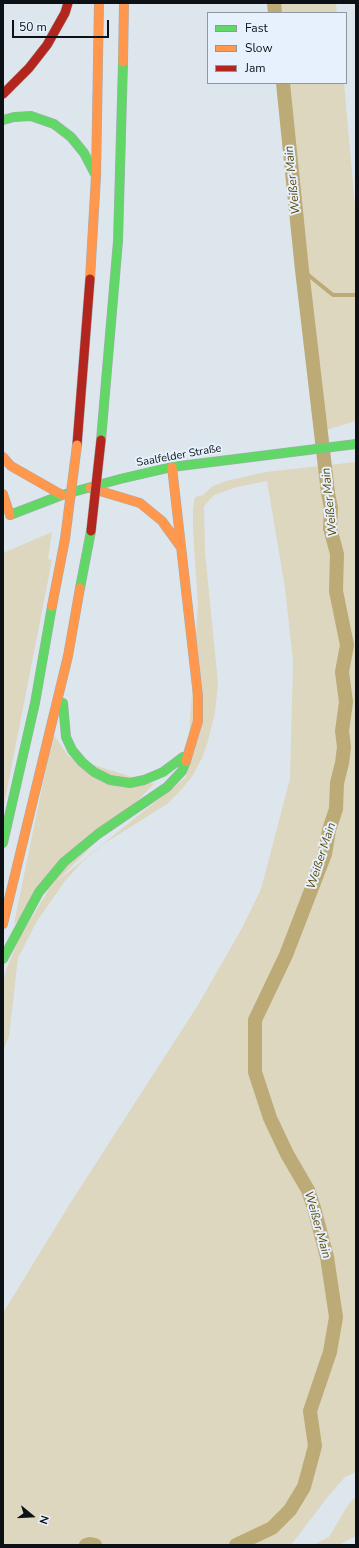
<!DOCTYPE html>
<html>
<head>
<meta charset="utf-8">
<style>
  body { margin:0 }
  #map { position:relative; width:359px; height:1548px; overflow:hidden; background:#dde5ed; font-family:"Nunito Sans",sans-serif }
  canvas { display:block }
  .frame { position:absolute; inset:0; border:4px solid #0c1116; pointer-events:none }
  .legend { position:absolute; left:207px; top:12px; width:140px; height:72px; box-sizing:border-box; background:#e6f1fd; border:1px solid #8f97a1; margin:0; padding:5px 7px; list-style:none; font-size:12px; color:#0c1116 }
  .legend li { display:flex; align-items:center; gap:8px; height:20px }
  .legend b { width:20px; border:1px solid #8f97a1 }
  .north { position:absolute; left:12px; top:1496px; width:40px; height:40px; -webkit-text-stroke:3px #e6f1fd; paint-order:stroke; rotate:108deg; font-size:11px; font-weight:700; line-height:16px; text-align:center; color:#0c1116 }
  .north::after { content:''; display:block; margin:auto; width:14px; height:18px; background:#0c1116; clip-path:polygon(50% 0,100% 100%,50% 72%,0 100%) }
  .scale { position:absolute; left:12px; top:20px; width:97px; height:18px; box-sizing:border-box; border:2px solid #0c1116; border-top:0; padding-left:5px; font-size:12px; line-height:14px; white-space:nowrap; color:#0c1116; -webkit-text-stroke:3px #e6f1fd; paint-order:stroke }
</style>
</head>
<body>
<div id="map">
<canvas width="359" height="1548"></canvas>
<div class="frame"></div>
<ul class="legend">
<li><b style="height:5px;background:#63d668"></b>Fast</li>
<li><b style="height:5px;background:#ff974d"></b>Slow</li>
<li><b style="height:5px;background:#b3261e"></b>Jam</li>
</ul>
<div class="north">N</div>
<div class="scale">50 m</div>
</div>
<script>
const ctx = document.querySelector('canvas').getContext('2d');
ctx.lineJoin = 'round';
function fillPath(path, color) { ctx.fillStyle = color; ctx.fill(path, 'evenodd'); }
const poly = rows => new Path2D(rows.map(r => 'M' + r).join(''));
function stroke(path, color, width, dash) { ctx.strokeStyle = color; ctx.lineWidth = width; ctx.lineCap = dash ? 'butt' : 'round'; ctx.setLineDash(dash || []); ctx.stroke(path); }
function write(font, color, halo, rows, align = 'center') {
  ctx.font = font + ' "Nunito Sans",sans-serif'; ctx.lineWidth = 4; ctx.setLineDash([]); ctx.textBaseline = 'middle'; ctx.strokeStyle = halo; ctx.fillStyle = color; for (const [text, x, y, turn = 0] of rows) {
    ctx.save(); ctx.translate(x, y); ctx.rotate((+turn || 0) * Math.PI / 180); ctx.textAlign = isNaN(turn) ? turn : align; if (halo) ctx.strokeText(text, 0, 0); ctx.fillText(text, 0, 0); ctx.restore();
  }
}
const green = poly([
  [277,3,336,3,337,13,278,13],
  [286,83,344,83,356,217,356,421,323,431],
  [356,462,356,1472,345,1477,330,1494,291,1545,3,1545,3,1313,71,1202,198,1005,242,928,261,889,290,779,293,662,285,588,267,481,237,487,214,495,204,506,205,552,218,683,215,713,208,741,202,758,193,775,183,788,167,804,105,843,83,861,65,881,37,921,18,958,9,1036,3,1051,3,981,6,970,20,937,51,886,186,777,198,605,193,530,193,509,195,497,203,495,213,486,226,481,266,472],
  [52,532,48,559,52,560,3,810,3,553],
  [53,734,69,757,154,784,14,924],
  [356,1496,356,1536,339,1545,313,1545,329,1537,348,1505]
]);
const stream = poly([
  [302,270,333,295,356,295]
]);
const canal = poly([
  [274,3,275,13],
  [86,1545,90,1544,95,1545],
  [236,1545,272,1528,290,1510,304,1487,315,1446,310,1411,330,1352,336,1317,327,1257,314,1208,308,1190,287,1154,270,1118,255,1072,255,1020,286,955,325,854,329,830,336,809,337,783,342,763,344,747,342,731,346,702,342,672,347,645,336,591,337,554,330,528,331,508,328,493,302,270,283,83]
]);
const fast = poly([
  [3,120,14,117,31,116,54,124,71,137,84,153,96,176],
  [101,440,118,241,123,62],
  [10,515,62,495,120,479,172,467,356,444],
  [80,588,91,531],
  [63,703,66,737,72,750,82,762,94,772,110,780,130,783,144,780,163,772,183,757],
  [3,843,35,703,52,606],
  [3,959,39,892,64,862,98,834,167,787,182,771,186,761]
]);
const slow = poly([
  [123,62,124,3],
  [90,279,96,176,99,3],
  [3,457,11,466,62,495],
  [172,467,198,696,198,721,186,761],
  [90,488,140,503,162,521,180,546],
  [3,494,10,515],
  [52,606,65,539],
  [3,924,68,656,80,588]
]);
const jam = poly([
  [3,94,29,68,47,45,65,13,68,3],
  [77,445,90,279]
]);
const slowBridge = poly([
  [65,539,77,445]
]);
const jamBridge = poly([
  [91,531,101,440]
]);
const streetNames = [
  ["Saalfelder Straße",179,456,-10]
];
const waterNames = [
  ["Weißer Main",293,180,-96],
  ["Weißer Main",330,502,-96],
  ["Weißer Main",322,856,-72],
  ["Weißer Main",317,1225,74]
];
fillPath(green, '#ded7bf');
stroke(stream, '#bcab77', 4);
stroke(canal, '#bcab77', 14);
stroke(fast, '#a5acb2', 10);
stroke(slow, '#a5acb2', 10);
stroke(jam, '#a5acb2', 10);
stroke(fast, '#63d668', 9);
stroke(slow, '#ff974d', 9);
stroke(jam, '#b3261e', 9);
stroke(slowBridge, '#a5acb2', 10, []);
stroke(jamBridge, '#a5acb2', 10, []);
stroke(slowBridge, '#ff974d', 9);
stroke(jamBridge, '#b3261e', 9);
write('11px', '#0c1116', '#e6f1fd', streetNames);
write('italic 12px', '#5a4708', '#e6f1fd', waterNames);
</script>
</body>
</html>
